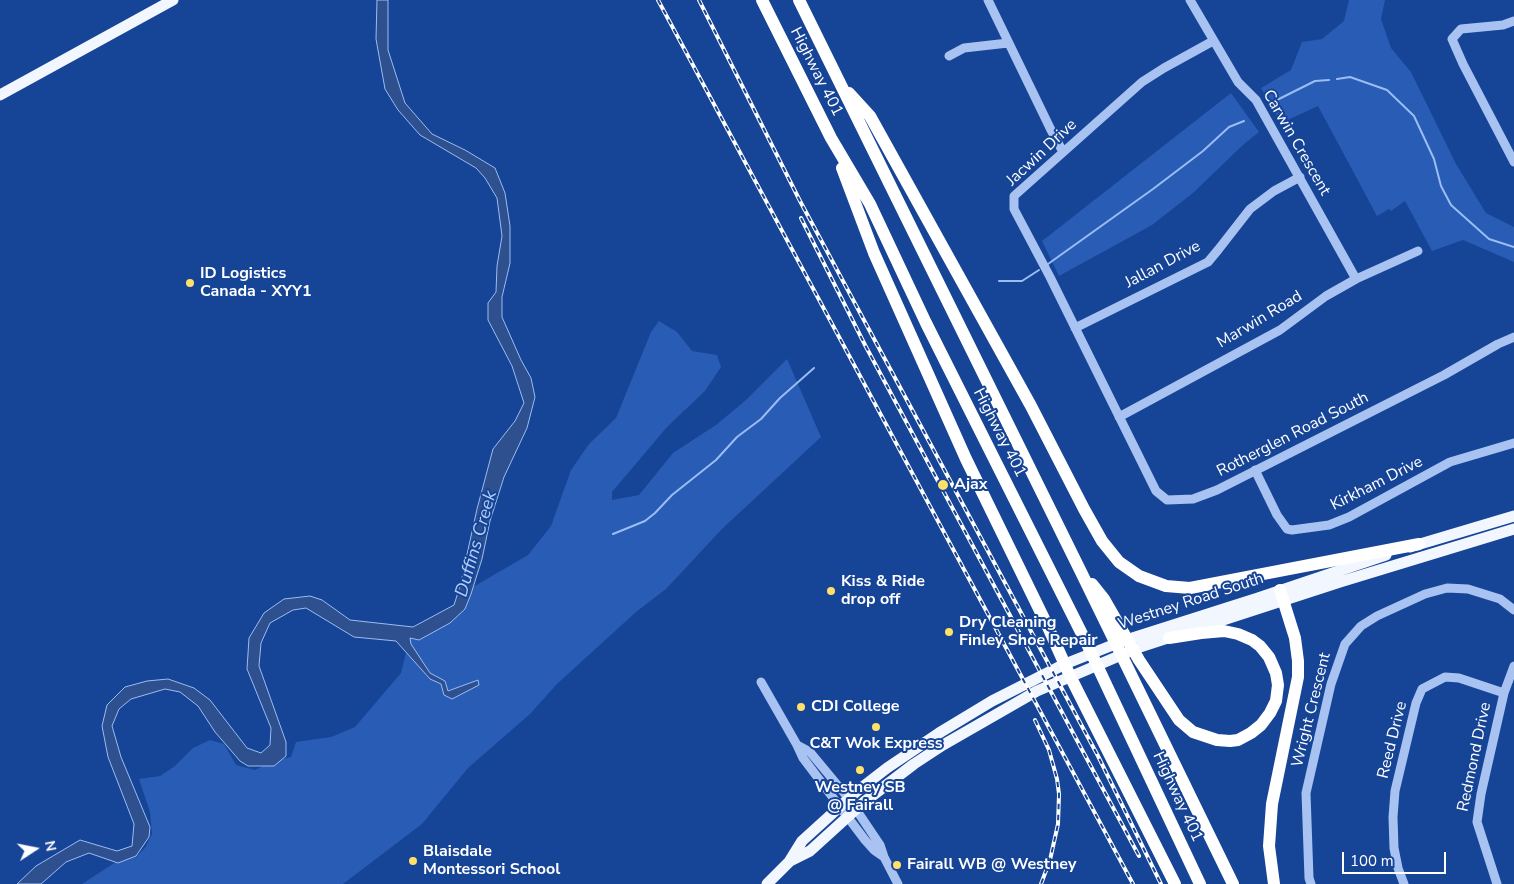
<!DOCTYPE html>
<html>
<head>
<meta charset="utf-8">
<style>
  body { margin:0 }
  #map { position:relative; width:1514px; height:884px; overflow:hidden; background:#164496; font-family:"Nunito Sans",sans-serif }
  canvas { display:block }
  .north { position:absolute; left:10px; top:824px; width:50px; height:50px; -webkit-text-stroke:4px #164496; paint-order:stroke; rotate:79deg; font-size:14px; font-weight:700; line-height:20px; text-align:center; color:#fff }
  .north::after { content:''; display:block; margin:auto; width:18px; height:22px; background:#fff; clip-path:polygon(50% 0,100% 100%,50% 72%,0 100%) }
  .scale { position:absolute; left:1342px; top:852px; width:104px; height:22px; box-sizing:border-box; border:2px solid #fff; border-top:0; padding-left:6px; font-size:15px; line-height:18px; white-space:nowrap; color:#fff; -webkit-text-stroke:4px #164496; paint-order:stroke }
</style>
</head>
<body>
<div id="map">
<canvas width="1514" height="884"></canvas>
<div class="north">N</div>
<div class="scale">100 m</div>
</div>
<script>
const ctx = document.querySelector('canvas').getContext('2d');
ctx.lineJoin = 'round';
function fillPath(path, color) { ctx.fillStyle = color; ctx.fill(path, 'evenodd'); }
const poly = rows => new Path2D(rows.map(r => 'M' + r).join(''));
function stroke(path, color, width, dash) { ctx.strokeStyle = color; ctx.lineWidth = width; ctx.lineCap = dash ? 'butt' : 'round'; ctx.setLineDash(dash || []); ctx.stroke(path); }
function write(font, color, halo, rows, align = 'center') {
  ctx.font = font + ' "Nunito Sans",sans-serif'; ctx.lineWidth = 4; ctx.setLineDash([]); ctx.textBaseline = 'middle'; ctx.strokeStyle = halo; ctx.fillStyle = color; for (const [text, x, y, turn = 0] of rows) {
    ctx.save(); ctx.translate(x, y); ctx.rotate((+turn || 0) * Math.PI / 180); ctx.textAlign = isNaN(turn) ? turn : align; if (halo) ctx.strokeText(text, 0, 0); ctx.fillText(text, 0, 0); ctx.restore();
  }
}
const green = poly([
  [1349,0,1385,0,1381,19,1391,48,1411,72,1456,164,1486,213,1514,227,1514,262,1463,240,1432,251,1405,201,1391,211,1389,209,1377,216,1318,106,1281,123,1261,88,1291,70,1302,42,1322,39,1344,21],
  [1231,93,1259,132,1244,144,1193,193,1152,225,1059,276,1042,241],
  [659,321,677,332,692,351,717,355,721,367,705,391,667,427,612,492,612,500,639,495,673,453,716,425,746,400,787,359,821,437,722,529,666,589,636,612,557,684,530,714,468,768,422,824,343,884,82,884,119,860,136,857,145,848,152,834,150,812,139,779,160,776,175,766,193,748,210,740,224,744,236,765,255,770,273,761,291,757,296,742,331,737,355,727,401,673,410,636,465,609,473,587,528,555,551,526,571,470,589,444,616,418,651,332]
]);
const water = poly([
  [377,0,388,0,388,50,405,103,432,134,465,150,495,168,505,193,510,226,510,263,502,297,502,317,521,360,531,378,535,397,527,428,504,477,490,521,482,559,471,594,465,609,450,623,419,640,410,638,411,644,430,673,445,681,448,691,478,680,479,685,452,699,444,695,441,684,430,679,396,641,354,637,306,608,293,610,270,623,261,643,259,666,286,742,286,756,274,766,248,766,240,761,215,732,198,706,180,692,165,689,131,699,119,709,112,726,121,757,150,827,149,837,136,856,118,863,89,853,66,862,41,884,17,884,36,866,80,840,117,851,132,846,134,824,108,757,102,726,107,705,125,687,147,681,168,679,194,688,210,700,247,748,261,753,270,745,271,728,247,669,249,638,264,613,284,599,310,596,322,600,350,620,413,627,454,605,460,586,477,509,493,449,515,421,524,403,512,366,488,320,488,303,496,292,497,266,502,236,497,198,485,178,476,168,420,135,398,110,385,89,376,39,377,0]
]);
const stream = poly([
  [1337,79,1350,77,1387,90,1414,116,1434,159,1441,186,1451,205,1489,239,1514,247],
  [1277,100,1315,81,1329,80],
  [1048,264,1153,189,1203,151,1229,127,1244,121],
  [999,281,1022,281,1039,270],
  [613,534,645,521,655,513,672,495,716,460,737,437,761,419,780,398,814,368]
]);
const minor = poly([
  [988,0,1051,130,1063,152],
  [1190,0,1238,82,1256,100,1356,279],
  [1514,21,1503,25,1461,29,1452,39,1463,64,1514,162],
  [1213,41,1164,68,1142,82,1014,196,1014,209,1050,277,1156,491,1167,500,1193,499,1217,490,1444,375,1498,344,1514,337],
  [949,56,964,48,1008,43],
  [1075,328,1208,262,1218,250,1250,209,1274,191,1300,177],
  [1119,417,1280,330,1326,296,1356,279,1418,251],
  [1255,470,1277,515,1287,529,1292,530,1329,525,1349,517,1450,462,1514,443],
  [761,682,797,745,803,758,865,840,874,850,884,857],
  [797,745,810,752,849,799,880,845,884,857,898,884],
  [1311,884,1309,878,1306,793,1331,684,1345,644,1361,626,1377,616,1425,594,1447,588,1468,589,1500,599,1514,610],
  [1404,884,1398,868,1394,848,1393,817,1395,791,1416,703,1422,689,1445,677,1459,678,1504,693],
  [1497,884,1477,822,1481,794,1504,693,1514,666]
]);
const major = poly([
  [0,95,173,0],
  [1410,547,1514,516],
  [790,861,810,851,864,802,914,764,943,745,1037,691,1140,647,1340,582,1514,529],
  [767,884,789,862,802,841,856,792,887,768,939,733,992,701,1065,664,1123,641,1258,598,1386,555]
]);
const highway = poly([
  [762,0,831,138,870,204,926,323,1087,644,1200,884],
  [799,0,1081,572,1233,884],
  [849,93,870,116,1031,406,1084,509,1102,541,1119,562,1139,576,1166,586,1190,588,1419,544],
  [842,168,874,253,966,459,1048,627,1070,676,1175,884],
  [1092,584,1104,599,1139,660,1179,720,1193,732,1217,740,1230,741,1238,740,1251,733,1261,725,1270,713,1276,701,1278,685,1276,673,1269,657,1260,646,1252,640,1238,634,1224,631,1201,633,1169,638],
  [1274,884,1269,846,1272,804,1298,677,1298,661,1295,638,1280,590]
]);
const rail = poly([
  [658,0,1133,884],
  [699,0,800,201,1098,756,1161,884],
  [801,218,865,345,1139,856],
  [1035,720,1049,750,1057,779,1059,794,1058,824,1050,860,1041,884]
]);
const markers = [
  [190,283,5,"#ffe068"],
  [943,485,6,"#ffe068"],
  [831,591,5,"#ffe068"],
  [949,632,5,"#ffe068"],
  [801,707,5,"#ffe068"],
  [876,727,5,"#ffe068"],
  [860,770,5,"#ffe068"],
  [413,861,5,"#ffe068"],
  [897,865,5,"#ffe068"]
];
const streetNames = [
  ["Highway 401",816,72,63],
  ["Carwin Crescent",1296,143,60],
  ["Jacwin Drive",1042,153,-43],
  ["Jallan Drive",1163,265,-28],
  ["Marwin Road",1260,320,-31],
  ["Highway 401",999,433,63],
  ["Rotherglen Road South",1293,435,-27],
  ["Kirkham Drive",1377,484,-27],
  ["Westney Road South",1191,602,-18],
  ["Wright Crescent",1312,710,-76],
  ["Reed Drive",1393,740,-76],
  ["Redmond Drive",1475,757,-78],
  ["Highway 401",1177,797,65]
];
const poiNames = [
  ["ID Logistics",200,274],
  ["Canada - XYY1",200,292],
  ["Ajax",954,485],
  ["Kiss & Ride",841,582],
  ["drop off",841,600],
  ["Dry Cleaning",959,623],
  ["Finley Shoe Repair",959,641],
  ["CDI College",811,707],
  ["C&T Wok Express",876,744,"center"],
  ["Westney SB",860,788,"center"],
  ["@ Fairall",860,806,"center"],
  ["Blaisdale",423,852],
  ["Montessori School",423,870],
  ["Fairall WB @ Westney",907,865]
];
const waterNames = [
  ["Duffins Creek",477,544,-74]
];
fillPath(green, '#295cb5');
fillPath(water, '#2f508e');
stroke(water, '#9abdf4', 1);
stroke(stream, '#9abdf4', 2);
stroke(minor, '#a8c3f1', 9);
stroke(major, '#f2f6ff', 11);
stroke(highway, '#fff', 12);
stroke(rail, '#fff', 4);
stroke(rail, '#164496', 2, [5.5]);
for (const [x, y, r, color] of markers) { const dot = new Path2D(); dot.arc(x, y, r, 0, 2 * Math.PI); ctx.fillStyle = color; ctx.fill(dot); stroke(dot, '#164496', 2); }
write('16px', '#fff', '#164496', streetNames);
write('bold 16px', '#fff', '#164496', poiNames, 'left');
write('italic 18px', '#b4cef8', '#164496', waterNames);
</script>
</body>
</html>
